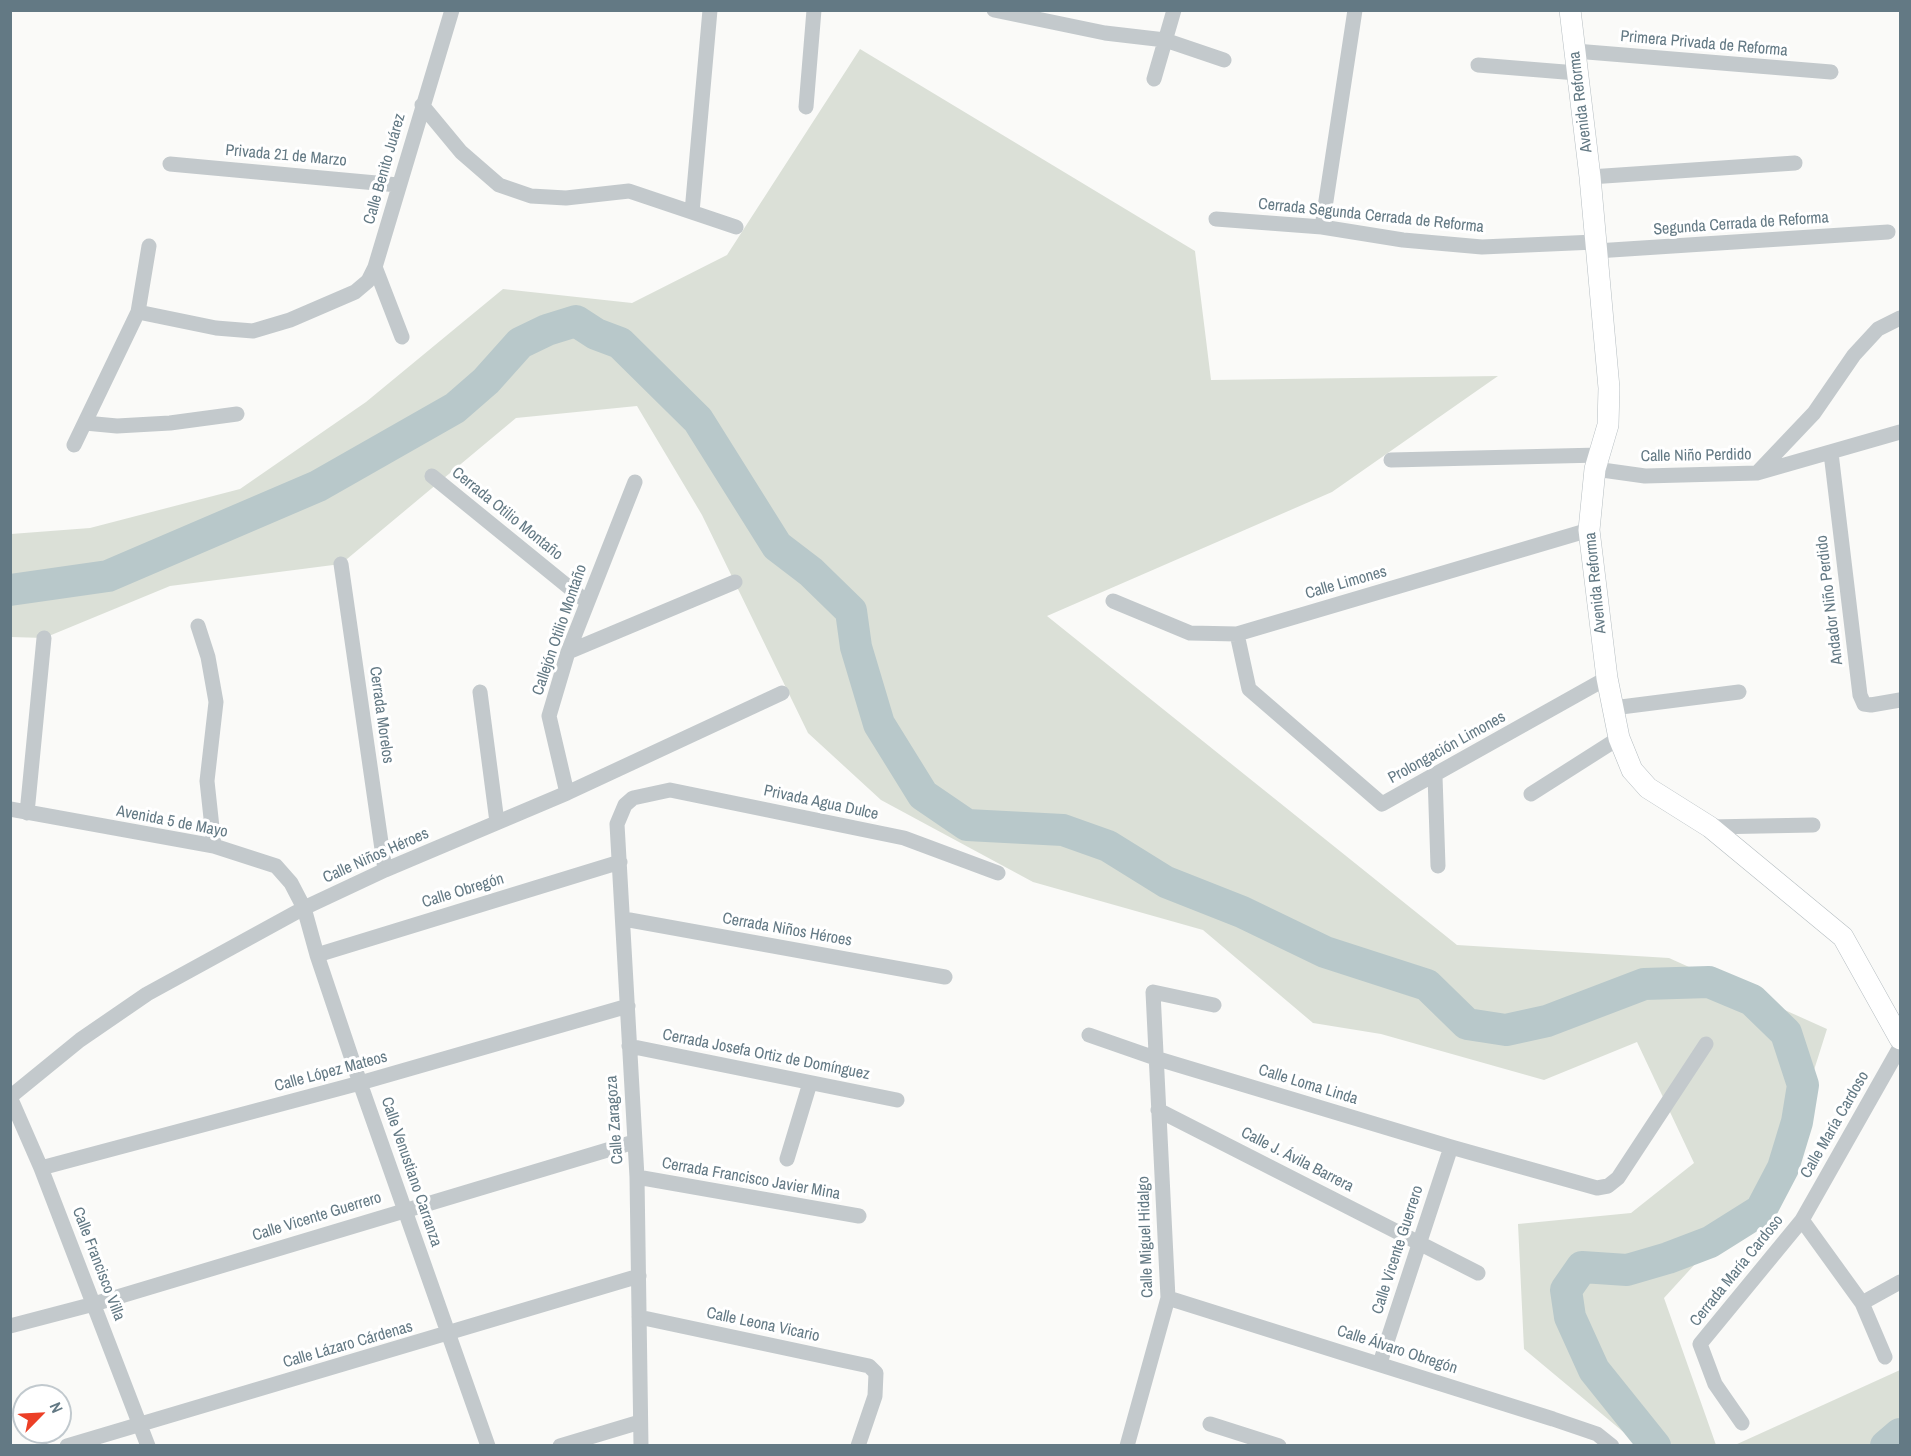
<!DOCTYPE html>
<html>
<head>
<meta charset="utf-8">
<style>
  body { margin:0 }
  #map { position:relative; width:1911px; height:1456px; overflow:hidden; background:#fafaf8; font-family:"Archivo Narrow",sans-serif }
  canvas { display:block }
  .frame { position:absolute; inset:0; border:12px solid #637984; pointer-events:none }
  .north { position:absolute; left:12px; top:1384px; width:60px; height:60px; box-sizing:border-box; background:#fff; border:2px solid #c1c9ce; border-radius:50%; rotate:66deg; font-size:16px; font-weight:700; line-height:24px; text-align:center; color:#637984 }
  .north::after { content:''; display:block; margin:auto; width:21px; height:27px; background:#ec3f26; clip-path:polygon(50% 0,100% 100%,50% 72%,0 100%) }
</style>
</head>
<body>
<div id="map">
<canvas width="1911" height="1456"></canvas>
<div class="frame"></div>
<div class="north">N</div>
</div>
<script>
const ctx = document.querySelector('canvas').getContext('2d');
ctx.lineJoin = 'round';
function fillPath(path, color) { ctx.fillStyle = color; ctx.fill(path, 'evenodd'); }
const poly = rows => new Path2D(rows.map(r => 'M' + r).join(''));
function stroke(path, color, width, dash) { ctx.strokeStyle = color; ctx.lineWidth = width; ctx.lineCap = dash ? 'butt' : 'round'; ctx.setLineDash(dash || []); ctx.stroke(path); }
function write(font, color, halo, rows, align = 'center') {
  ctx.font = font + ' "Archivo Narrow",sans-serif'; ctx.lineWidth = 6; ctx.setLineDash([]); ctx.textBaseline = 'middle'; ctx.strokeStyle = halo; ctx.fillStyle = color; for (const [text, x, y, turn = 0] of rows) {
    ctx.save(); ctx.translate(x, y); ctx.rotate((+turn || 0) * Math.PI / 180); ctx.textAlign = isNaN(turn) ? turn : align; if (halo) ctx.strokeText(text, 0, 0); ctx.fillText(text, 0, 0); ctx.restore();
  }
}
const green = poly([
  [860,49,1195,251,1211,380,1498,376,1332,492,1047,616,1457,945,1669,958,1827,1029,1783,1168,1664,1298,1716,1445,1639,1445,1524,1349,1518,1224,1631,1213,1694,1163,1637,1042,1544,1080,1381,1034,1313,1023,1203,930,1033,882,881,800,808,733,702,515,637,406,516,418,341,564,170,586,44,638,11,637,11,534,90,528,240,489,366,402,503,289,632,303,727,255],
  [1900,1370,1900,1445,1735,1445]
]);
const river = poly([
  [10,590,108,576,318,486,455,408,486,381,520,343,547,330,576,321,596,334,620,343,698,420,777,546,811,572,851,611,856,647,879,724,923,795,967,825,1063,830,1108,846,1166,882,1242,912,1325,952,1427,985,1467,1024,1506,1030,1547,1021,1644,984,1709,982,1752,1000,1786,1033,1803,1085,1797,1122,1783,1168,1761,1210,1710,1242,1668,1258,1627,1270,1582,1267,1566,1290,1570,1317,1594,1370,1655,1446],
  [1886,1446,1900,1434]
]);
const street = poly([
  [994,10,1105,33,1165,40,1224,60],
  [1575,51,1831,72],
  [1478,65,1577,73],
  [1154,79,1174,10],
  [422,105,461,152,499,185,531,196,566,198,629,191,736,227],
  [806,107,814,10],
  [170,164,398,185],
  [1590,177,1795,163],
  [692,212,710,10],
  [1216,219,1322,227,1403,240,1482,247,1595,242],
  [1322,227,1355,10],
  [1596,251,1888,232],
  [375,267,402,337],
  [138,312,216,328,253,331,290,320,355,292,368,281,375,267,452,10],
  [85,423,117,426,170,423,237,414],
  [74,445,138,312,149,246],
  [1831,453,1860,695,1864,704,1871,705,1900,700],
  [1391,460,1600,455],
  [1595,469,1645,476,1757,473,1900,432],
  [1757,473,1814,413,1854,355,1878,329,1900,318],
  [432,476,587,602],
  [341,564,385,870],
  [1113,601,1190,633,1237,634,1589,530],
  [198,626,208,657,216,702,207,781,214,846],
  [1237,634,1249,689,1382,804,1607,678],
  [568,652,735,582],
  [480,692,497,822],
  [1613,708,1739,692],
  [1435,776,1438,866],
  [567,793,549,716,568,652,635,482],
  [1531,794,1619,738],
  [10,809,214,846,276,866,291,883,304,908,317,955,360,1083,488,1446],
  [27,813,44,638],
  [1710,827,1813,825],
  [624,919,945,977],
  [317,955,620,862],
  [1089,1035,1155,1058,1451,1147,1597,1188,1608,1186,1618,1178,1706,1044],
  [629,1046,897,1100],
  [10,1097,80,1040,147,994,304,908,385,870,567,793,782,693],
  [10,1097,41,1168,148,1446],
  [1158,1110,1478,1273],
  [787,1159,810,1083],
  [41,1168,360,1083,628,1006],
  [637,1177,859,1216],
  [1802,1220,1862,1303,1885,1357],
  [1168,1298,1553,1419,1597,1434,1612,1446],
  [1862,1303,1900,1282],
  [639,1317,869,1366,876,1373,875,1396,858,1446],
  [10,1326,94,1304,634,1142],
  [1380,1363,1451,1147],
  [1742,1423,1715,1384,1700,1344,1802,1220,1900,1047],
  [1210,1424,1279,1446],
  [67,1446,639,1276],
  [560,1446,640,1422],
  [641,1446,637,1177,617,824,625,805,633,798,670,790,904,838,998,873],
  [1127,1446,1168,1298,1153,992,1214,1005]
]);
const secondary = poly([
  [1570,10,1590,177,1609,388,1608,425,1595,469,1589,530,1607,678,1619,738,1632,770,1648,788,1710,827,1843,937,1900,1039]
]);
const streetNames = [
  ["Primera Privada de Reforma",1704,44,5],
  ["Avenida Reforma",1581,102,-97],
  ["Privada 21 de Marzo",286,156,5],
  ["Calle Benito Juárez",385,169,-74],
  ["Cerrada Segunda Cerrada de Reforma",1371,216,6],
  ["Segunda Cerrada de Reforma",1741,224,-4],
  ["Calle Niño Perdido",1696,456,-1],
  ["Cerrada Otilio Montaño",507,514,39],
  ["Calle Limones",1346,583,-16],
  ["Avenida Reforma",1596,583,-96],
  ["Andador Niño Perdido",1830,600,-97],
  ["Callejón Otilio Montaño",560,630,-71],
  ["Cerrada Morelos",381,715,82],
  ["Prolongación Limones",1447,748,-29],
  ["Privada Agua Dulce",821,803,12],
  ["Avenida 5 de Mayo",172,822,11],
  ["Calle Niños Héroes",376,856,-24],
  ["Calle Obregón",463,891,-17],
  ["Cerrada Niños Héroes",787,930,10],
  ["Cerrada Josefa Ortiz de Domínguez",766,1055,11],
  ["Calle López Mateos",331,1072,-15],
  ["Calle Loma Linda",1308,1085,17],
  ["Calle Zaragoza",615,1120,-94],
  ["Calle María Cardoso",1835,1125,-60],
  ["Calle J. Ávila Barrera",1297,1160,27],
  ["Calle Venustiano Carranza",411,1172,71],
  ["Cerrada Francisco Javier Mina",751,1179,10],
  ["Calle Vicente Guerrero",317,1217,-17],
  ["Calle Miguel Hidalgo",1146,1237,-92],
  ["Calle Vicente Guerrero",1398,1250,-72],
  ["Calle Francisco Villa",98,1264,69],
  ["Cerrada María Cardoso",1737,1271,-51],
  ["Calle Leona Vicario",763,1325,12],
  ["Calle Lázaro Cárdenas",348,1345,-16],
  ["Calle Álvaro Obregón",1397,1350,18]
];
fillPath(green, '#dbe0d7');
stroke(river, '#b8c8ca', 32);
stroke(secondary, '#b5bdc1', 22);
stroke(street, '#c3c9cc', 15);
stroke(secondary, '#fff', 21);
write('16px', '#637984', '#fff', streetNames);
</script>
</body>
</html>
